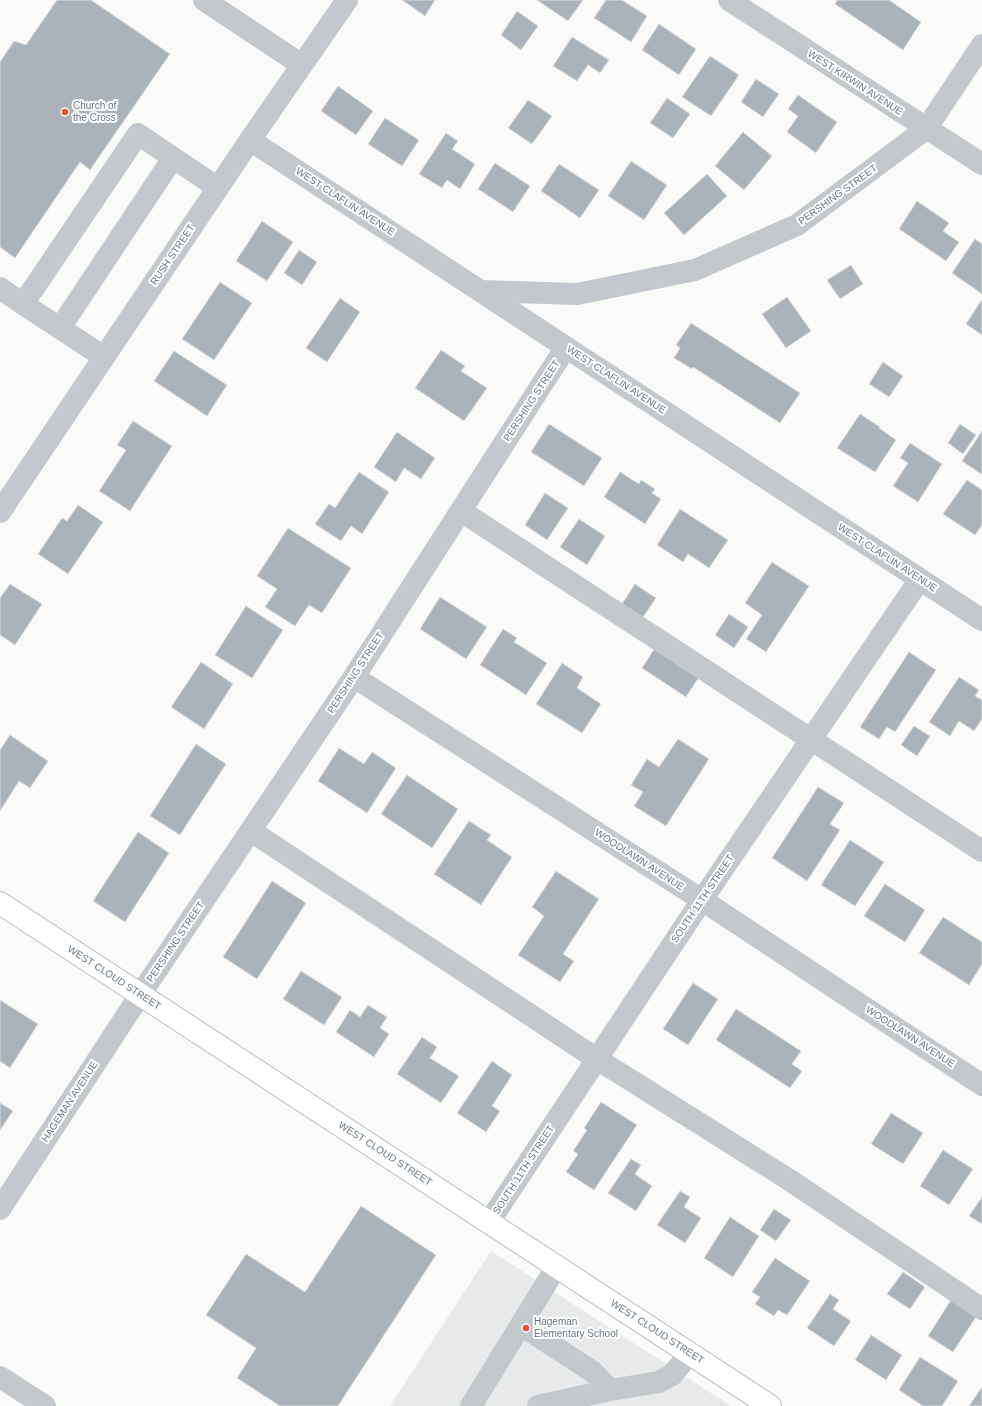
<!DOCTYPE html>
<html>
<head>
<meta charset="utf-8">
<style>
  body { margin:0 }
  canvas { display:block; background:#fafaf8 }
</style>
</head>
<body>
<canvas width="982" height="1406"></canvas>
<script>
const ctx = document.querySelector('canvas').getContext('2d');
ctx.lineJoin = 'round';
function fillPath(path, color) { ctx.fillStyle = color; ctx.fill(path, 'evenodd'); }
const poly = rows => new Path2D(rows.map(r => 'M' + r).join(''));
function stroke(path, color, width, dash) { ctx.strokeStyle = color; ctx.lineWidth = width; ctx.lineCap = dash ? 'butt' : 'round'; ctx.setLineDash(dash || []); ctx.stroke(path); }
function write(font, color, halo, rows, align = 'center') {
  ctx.font = font + ' Arial,sans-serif'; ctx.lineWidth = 4; ctx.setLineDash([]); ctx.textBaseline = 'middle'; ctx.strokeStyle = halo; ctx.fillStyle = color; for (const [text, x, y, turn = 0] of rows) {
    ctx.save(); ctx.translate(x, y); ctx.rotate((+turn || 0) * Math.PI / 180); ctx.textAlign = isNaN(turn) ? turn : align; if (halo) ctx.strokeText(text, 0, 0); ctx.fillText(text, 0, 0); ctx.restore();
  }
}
const built = poly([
  [491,1251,731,1406,390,1406]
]);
const building = poly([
  [57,0,91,0,170,54,90,170,80,162,15,258,0,247,0,62,14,41,26,45,57,0],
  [402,0,435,0,425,16,402,0],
  [537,0,583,0,568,21,537,0],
  [606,0,622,0,647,16,631,42,594,18,606,0],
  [837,0,889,0,921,22,903,50,835,4,837,0],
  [517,11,538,26,521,50,501,35,517,11],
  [659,24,696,49,679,75,642,50,659,24],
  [572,37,609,60,600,73,588,65,577,81,553,66,572,37],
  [710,56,739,75,711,116,682,97,710,56],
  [756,79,779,94,763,117,741,102,756,79],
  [338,86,373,111,356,135,321,111,338,86],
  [798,95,837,122,816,153,787,132,798,116,788,109,798,95],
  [667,98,690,114,673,138,650,123,667,98],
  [528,100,552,116,532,144,508,128,528,100],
  [385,118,419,140,402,166,368,144,385,118],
  [743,132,772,156,744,190,715,166,743,132],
  [446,133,458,141,452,149,475,164,460,189,447,180,442,188,419,174,446,133],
  [631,161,667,185,644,220,608,196,631,161],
  [495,163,530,186,513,212,478,189,495,163],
  [559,164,599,190,580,218,541,191,559,164],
  [707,174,727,196,684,235,664,213,707,174],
  [917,201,949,223,943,231,959,242,946,261,899,229,917,201],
  [262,221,293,242,267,281,236,261,262,221],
  [975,239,982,244,982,294,952,273,975,239],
  [299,250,317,262,302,285,284,273,299,250],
  [851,265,863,284,840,299,827,280,851,265],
  [220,282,252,303,214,360,182,339,220,282],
  [787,297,811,331,786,348,762,314,787,297],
  [340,298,360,312,327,362,306,348,340,298],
  [981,301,982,301,982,335,966,324,981,301],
  [691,323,800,393,780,423,693,367,692,369,674,358,680,348,676,345,691,323],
  [441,350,465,366,461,371,487,388,464,421,415,388,441,350],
  [174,351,227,385,207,416,154,381,174,351],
  [883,362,903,376,889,397,869,384,883,362],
  [860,414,880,427,879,428,896,440,875,472,837,448,860,414],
  [133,421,172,446,130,511,99,491,126,450,117,445,133,421],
  [549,424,602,458,584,486,531,452,549,424],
  [960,424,976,435,963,454,948,443,960,424],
  [982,431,982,473,981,474,962,461,982,431],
  [397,432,435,458,421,479,404,468,396,482,374,467,397,432],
  [910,443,942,464,918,502,893,486,908,463,900,458,910,443],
  [359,472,389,492,362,534,351,526,341,541,315,524,329,504,335,508,359,472],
  [620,472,639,484,641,480,655,489,652,493,661,499,645,524,604,497,620,472],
  [967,480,982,490,982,525,975,535,943,514,967,480],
  [545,493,568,508,547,540,525,525,545,493],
  [78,505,103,522,68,574,38,554,62,518,67,521,78,505],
  [680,509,728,540,709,568,688,554,683,562,657,545,680,509],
  [579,519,605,536,587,565,560,547,579,519],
  [288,528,351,568,322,613,309,605,295,626,265,607,277,589,257,576,288,528],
  [772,562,809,586,766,652,746,639,762,615,745,603,772,562],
  [10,584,42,604,15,645,0,635,0,598,10,584],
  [635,584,656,598,643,617,622,604,635,584],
  [440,597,487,627,466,659,420,629,440,597],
  [246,606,283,630,252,678,215,655,246,606],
  [729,614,748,627,734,648,715,635,729,614],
  [503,629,517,638,514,642,547,663,526,695,480,665,503,629],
  [655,648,699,677,686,697,642,668,655,648],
  [909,652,936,670,895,732,887,727,879,739,860,727,909,652],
  [201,662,233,684,204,729,171,707,201,662],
  [562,663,583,677,577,688,601,704,582,733,536,704,562,663],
  [959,677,979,690,975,696,982,700,982,719,974,731,959,721,950,736,929,722,959,677],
  [914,726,930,736,917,756,901,745,914,726],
  [10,735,48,761,30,788,19,781,0,811,0,750,10,735],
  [678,739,709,759,666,826,634,806,643,792,631,785,647,759,659,767,678,739],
  [196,744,226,764,180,835,150,816,196,744],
  [339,748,364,764,372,752,396,768,367,813,318,781,339,748],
  [407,775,458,809,432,848,381,814,407,775],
  [818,787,844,803,830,824,840,830,807,881,772,858,818,787],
  [469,821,491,835,487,840,512,857,481,905,434,874,469,821],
  [138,832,169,853,125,922,93,901,138,832],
  [850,840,884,862,855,906,821,885,850,840],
  [556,871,599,899,563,954,574,961,560,982,518,955,544,916,532,907,556,871],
  [272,881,306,903,257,979,223,957,272,881],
  [885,884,925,910,905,942,864,916,885,884],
  [943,917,982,942,982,964,969,985,919,953,943,917],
  [301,971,342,997,324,1025,283,999,301,971],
  [693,983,718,999,688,1045,663,1029,693,983],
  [0,1000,38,1024,10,1068,0,1061,0,1000],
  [368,1005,387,1017,380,1028,389,1034,374,1057,336,1032,350,1010,360,1017,368,1005],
  [736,1009,801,1051,792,1064,802,1071,790,1088,716,1040,736,1009],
  [422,1037,437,1047,430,1058,459,1076,441,1103,397,1074,422,1037],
  [492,1061,512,1075,492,1106,500,1111,486,1132,457,1113,492,1061],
  [601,1102,637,1125,594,1190,566,1172,578,1154,573,1151,587,1130,584,1128,601,1102],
  [0,1103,13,1111,0,1130,0,1103],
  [891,1113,923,1133,903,1164,871,1144,891,1113],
  [943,1150,973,1169,949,1205,920,1186,943,1150],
  [631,1159,641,1165,635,1174,652,1186,636,1211,608,1193,631,1159],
  [680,1191,690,1197,684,1207,701,1218,685,1243,657,1225,680,1191],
  [982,1197,982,1224,969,1216,982,1197],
  [361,1206,436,1255,338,1406,280,1406,237,1378,256,1348,206,1315,246,1254,305,1292,361,1206],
  [774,1209,791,1220,776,1241,760,1230,774,1209],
  [730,1217,759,1236,733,1277,704,1258,730,1217],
  [775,1258,810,1281,787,1315,778,1310,774,1316,755,1304,760,1297,752,1292,775,1258],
  [903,1272,925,1287,910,1309,887,1294,903,1272],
  [830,1294,839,1300,833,1309,851,1321,834,1346,807,1328,830,1294],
  [951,1300,976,1317,953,1352,928,1336,951,1300],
  [871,1335,902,1355,886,1380,855,1360,871,1335],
  [920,1357,958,1381,942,1406,923,1406,899,1390,920,1357],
  [982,1387,982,1406,969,1406,982,1387]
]);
const minor = poly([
  [204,0,302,65],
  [729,0,982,164],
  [250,140,982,620],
  [0,288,23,304,138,134,218,188],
  [481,291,577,294,695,270,797,225,926,129,982,45],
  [23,304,104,357],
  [60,328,173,158],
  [461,511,982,851],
  [0,512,250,140,347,0],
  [354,677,702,900,982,1085],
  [251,831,597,1059,788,1179,982,1309],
  [0,1209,140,995,354,677,566,347],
  [489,1222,702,900,920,579],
  [521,1325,593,1372,610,1390,538,1406],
  [0,1377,45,1406],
  [610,1390,659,1382,672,1375,690,1353],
  [471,1406,557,1266]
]);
const major = poly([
  [0,903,770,1406]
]);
const markers = [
  [65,112,4,"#e4572e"],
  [526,1328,4,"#e4572e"]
];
const streetNames = [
  ["WEST KIRWIN AVENUE",855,83,33],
  ["PERSHING STREET",838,195,-36],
  ["WEST CLAFLIN AVENUE",345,202,33],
  ["RUSH STREET",173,255,-56],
  ["WEST CLAFLIN AVENUE",616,380,33],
  ["PERSHING STREET",532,401,-57],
  ["WEST CLAFLIN AVENUE",887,558,33],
  ["PERSHING STREET",356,673,-57],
  ["WOODLAWN AVENUE",639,860,33],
  ["SOUTH 11TH STREET",703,899,-56],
  ["PERSHING STREET",176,942,-56],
  ["WEST CLOUD STREET",114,978,33],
  ["WOODLAWN AVENUE",910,1037,33],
  ["HAGEMAN AVENUE",70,1102,-57],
  ["WEST CLOUD STREET",385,1154,33],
  ["SOUTH 11TH STREET",524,1170,-57],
  ["WEST CLOUD STREET",657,1332,33]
];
const poiNames = [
  ["Church of",73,106],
  ["the Cross",73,118],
  ["Hageman",534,1322],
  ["Elementary School",534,1334]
];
fillPath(built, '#e8e9e9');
fillPath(building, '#aab3b9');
stroke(building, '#dcdcda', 1);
stroke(major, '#b5babe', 24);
stroke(minor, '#c3c8cc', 22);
stroke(major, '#fff', 22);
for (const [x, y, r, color] of markers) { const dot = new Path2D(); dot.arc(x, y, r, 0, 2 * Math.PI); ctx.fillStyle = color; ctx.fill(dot); stroke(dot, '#fff', 1.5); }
write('10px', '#657683', '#fff', streetNames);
write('10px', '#657683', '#fff', poiNames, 'left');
</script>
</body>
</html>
